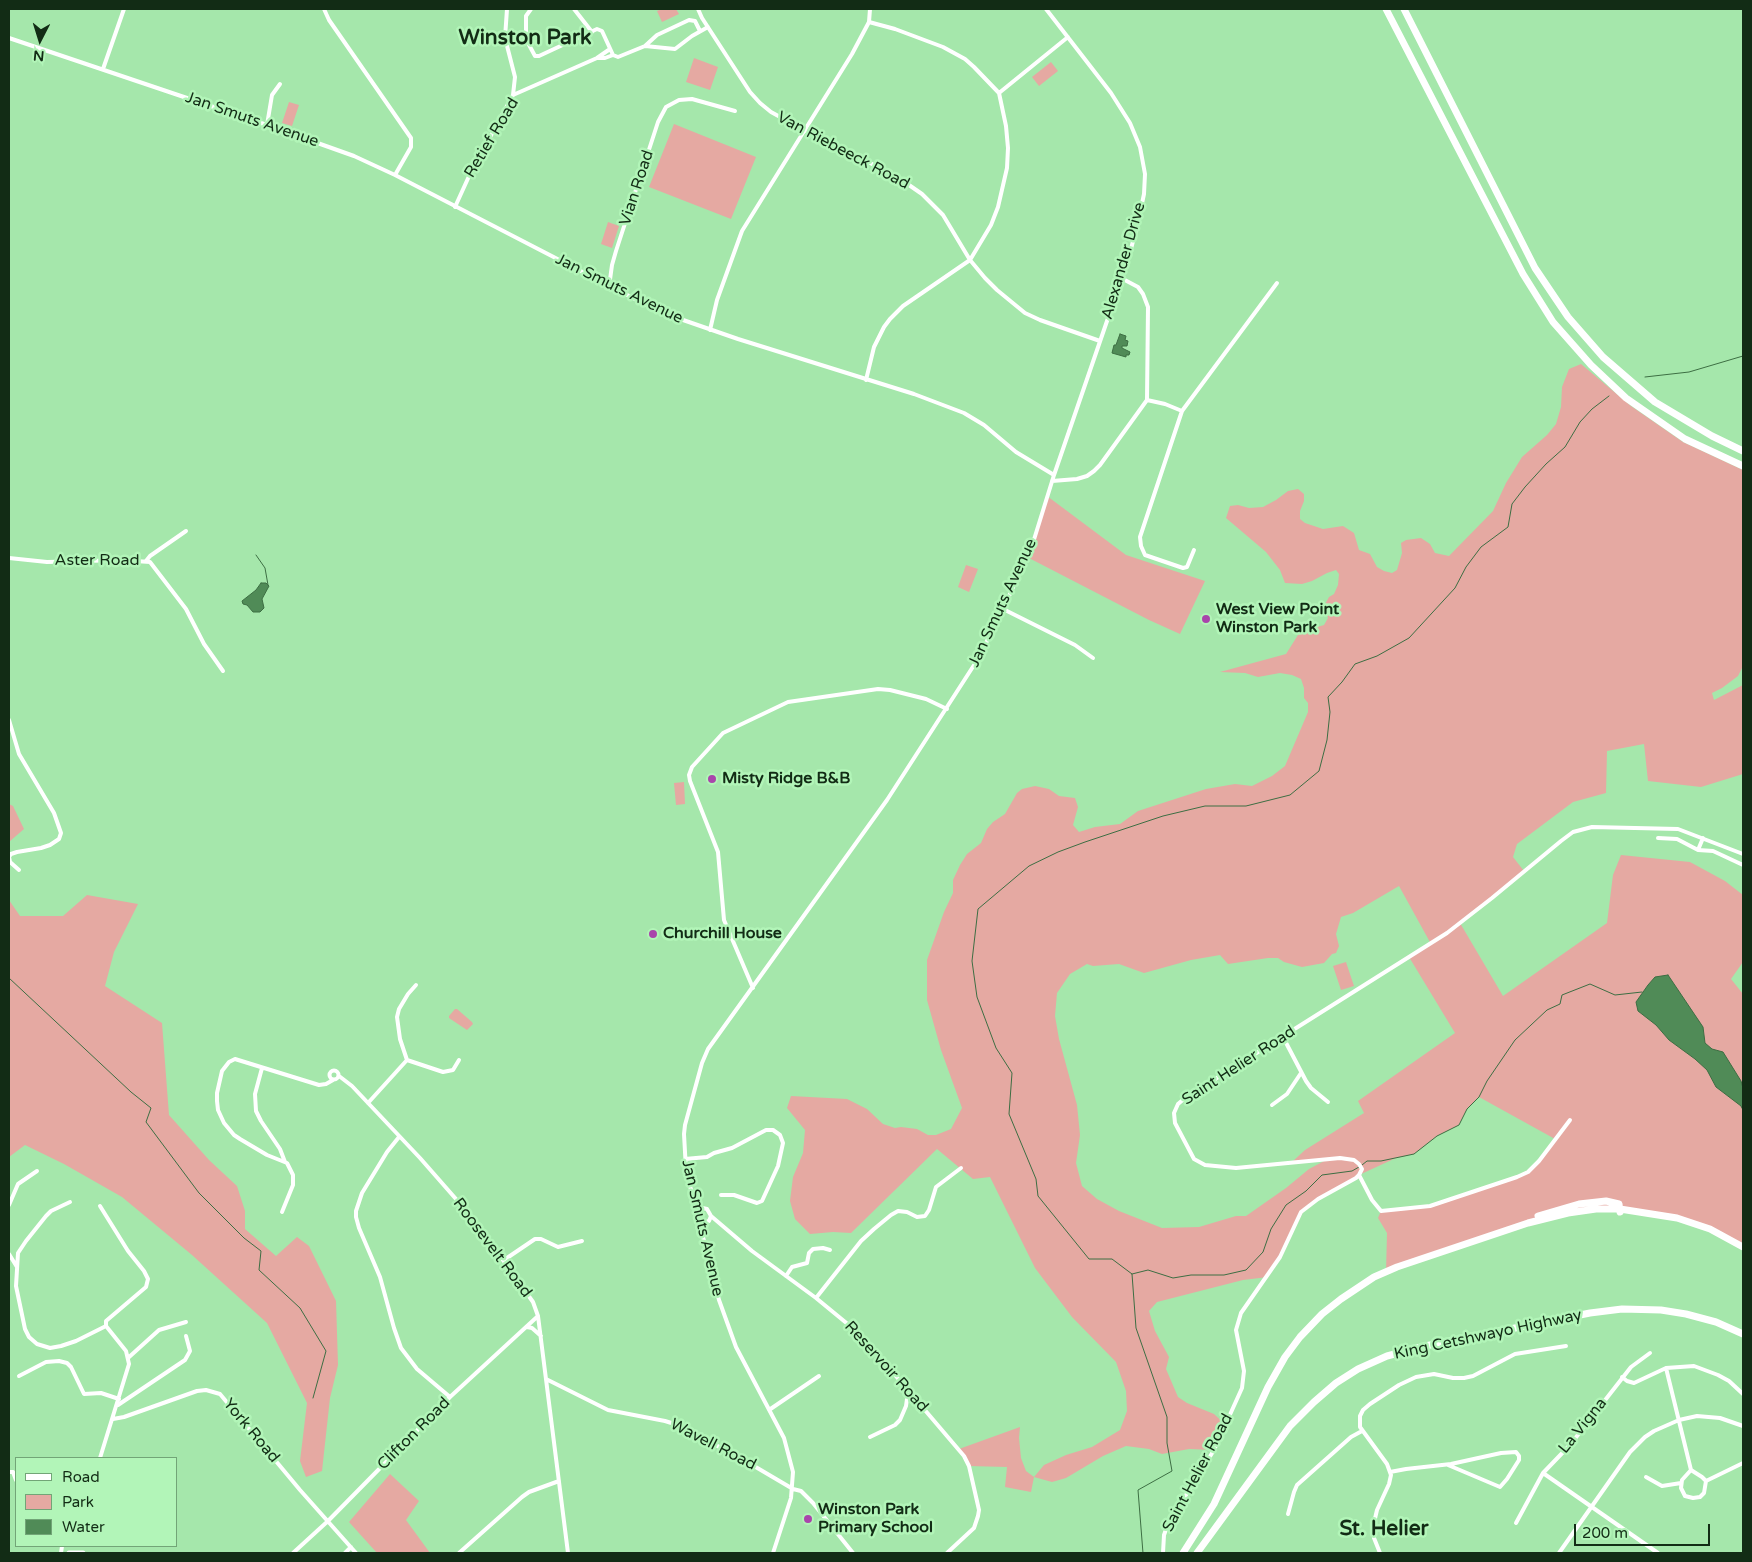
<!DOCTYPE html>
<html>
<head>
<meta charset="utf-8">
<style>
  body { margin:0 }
  #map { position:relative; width:1752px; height:1562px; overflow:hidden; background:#a5e7ab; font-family:"Varela Round",sans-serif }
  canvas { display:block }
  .frame { position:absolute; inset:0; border:10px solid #122c15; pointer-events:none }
  .legend { position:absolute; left:15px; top:1457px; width:162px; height:90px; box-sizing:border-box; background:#b2f5b8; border:1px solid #72a577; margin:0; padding:6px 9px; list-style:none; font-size:15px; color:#122c15 }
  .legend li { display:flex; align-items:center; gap:10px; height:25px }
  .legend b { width:25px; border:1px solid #72a577 }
  .north { position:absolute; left:15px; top:15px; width:50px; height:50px; -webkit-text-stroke:4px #b2f5b8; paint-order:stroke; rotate:185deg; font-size:14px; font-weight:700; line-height:20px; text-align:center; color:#122c15 }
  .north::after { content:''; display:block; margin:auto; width:18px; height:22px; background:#122c15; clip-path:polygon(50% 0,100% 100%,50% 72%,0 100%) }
  .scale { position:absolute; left:1574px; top:1524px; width:136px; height:22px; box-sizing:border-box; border:2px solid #122c15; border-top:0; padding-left:6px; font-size:15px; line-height:18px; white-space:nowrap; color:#122c15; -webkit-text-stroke:4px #b2f5b8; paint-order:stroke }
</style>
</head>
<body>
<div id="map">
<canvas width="1752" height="1562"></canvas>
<div class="frame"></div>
<ul class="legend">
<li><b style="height:6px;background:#fff"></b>Road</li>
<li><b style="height:14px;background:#e5a9a2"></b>Park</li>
<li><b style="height:14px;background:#508b57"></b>Water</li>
</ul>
<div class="north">N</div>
<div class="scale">200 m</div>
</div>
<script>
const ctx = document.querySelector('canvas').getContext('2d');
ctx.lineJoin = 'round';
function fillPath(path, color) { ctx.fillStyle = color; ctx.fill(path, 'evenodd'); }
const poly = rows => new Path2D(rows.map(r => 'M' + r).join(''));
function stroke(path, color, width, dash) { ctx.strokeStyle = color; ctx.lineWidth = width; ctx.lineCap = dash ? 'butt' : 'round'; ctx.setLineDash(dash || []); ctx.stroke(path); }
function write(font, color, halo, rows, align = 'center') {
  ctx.font = font + ' "Varela Round",sans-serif'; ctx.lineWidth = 5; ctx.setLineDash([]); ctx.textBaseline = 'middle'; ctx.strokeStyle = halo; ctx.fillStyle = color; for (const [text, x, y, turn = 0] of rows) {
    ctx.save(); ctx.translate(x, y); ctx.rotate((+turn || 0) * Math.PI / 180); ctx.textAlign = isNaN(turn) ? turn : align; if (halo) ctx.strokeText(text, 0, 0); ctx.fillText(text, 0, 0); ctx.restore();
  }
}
const green = poly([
  [662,9,676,9,679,14,662,22,657,11],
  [694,58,718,67,710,90,686,82],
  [1051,62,1058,71,1039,86,1032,77],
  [289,102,299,105,292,126,282,123],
  [674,124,756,157,731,219,649,187],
  [608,222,619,226,612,248,601,244],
  [1581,364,1631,406,1683,442,1743,470,1743,666,1738,676,1722,688,1712,693,1714,700,1743,685,1743,774,1701,787,1648,781,1644,744,1607,751,1606,793,1573,802,1517,844,1513,857,1524,871,1460,923,1503,996,1607,923,1613,875,1621,855,1690,862,1725,881,1743,895,1743,962,1731,979,1743,994,1743,1247,1693,1223,1620,1209,1568,1213,1386,1272,1387,1233,1378,1218,1381,1211,1421,1208,1517,1177,1534,1166,1555,1139,1479,1097,1467,1109,1459,1125,1437,1136,1414,1154,1396,1158,1359,1175,1305,1208,1286,1246,1268,1277,1243,1280,1157,1302,1149,1311,1155,1331,1169,1357,1166,1369,1178,1397,1187,1403,1214,1414,1226,1425,1214,1450,1189,1449,1162,1454,1149,1449,1126,1446,1103,1456,1066,1478,1052,1482,1034,1477,1031,1492,1005,1487,1007,1467,969,1466,959,1449,1020,1427,1019,1438,1021,1458,1026,1471,1034,1477,1044,1465,1066,1455,1092,1447,1120,1430,1127,1411,1126,1391,1116,1362,1072,1317,1035,1268,990,1177,973,1179,937,1149,851,1233,833,1232,810,1234,795,1219,790,1201,793,1177,803,1153,805,1130,787,1108,791,1096,847,1099,867,1109,883,1124,895,1128,901,1127,917,1129,928,1135,936,1135,951,1129,962,1108,941,1050,927,1000,927,960,944,912,953,893,953,880,960,865,967,854,981,843,987,829,993,822,1005,814,1017,793,1022,789,1035,786,1049,789,1059,796,1075,798,1078,807,1073,825,1079,832,1095,827,1120,824,1138,811,1206,789,1235,784,1252,786,1272,776,1285,766,1308,712,1308,703,1304,698,1304,688,1301,679,1292,675,1280,673,1258,677,1245,673,1220,672,1286,654,1298,635,1310,629,1324,625,1328,618,1324,606,1329,597,1334,594,1338,585,1339,574,1336,570,1327,573,1312,581,1302,584,1285,583,1280,570,1266,552,1226,518,1230,506,1238,505,1249,508,1263,507,1276,500,1288,491,1298,489,1304,494,1304,501,1300,511,1300,519,1305,523,1323,529,1343,526,1354,533,1359,550,1370,554,1377,567,1384,571,1392,573,1397,570,1402,553,1401,543,1406,540,1421,538,1430,544,1435,553,1449,556,1493,511,1506,483,1522,457,1547,435,1556,424,1561,407,1562,387,1569,369],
  [1399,886,1431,944,1409,957,1455,1033,1358,1101,1364,1113,1305,1150,1292,1162,1328,1159,1309,1169,1286,1188,1246,1216,1236,1216,1199,1227,1162,1228,1119,1211,1097,1199,1082,1186,1076,1163,1080,1135,1077,1105,1059,1039,1055,1016,1057,993,1070,974,1087,964,1093,966,1119,964,1144,973,1191,960,1220,955,1228,964,1268,958,1278,958,1284,962,1302,967,1324,963,1332,954,1336,953,1339,946,1336,934,1341,917,1353,913],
  [1047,496,1126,555,1205,581,1180,634,1149,620,1027,557],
  [966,565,978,569,969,592,958,587],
  [684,782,685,804,676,805,674,783],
  [9,804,13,806,24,829,9,842],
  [87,895,138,904,114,952,105,986,162,1023,169,1115,209,1160,237,1186,245,1211,245,1229,276,1256,297,1237,309,1246,336,1301,338,1365,330,1398,322,1471,306,1477,300,1461,307,1403,267,1323,192,1255,122,1197,64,1164,25,1145,9,1157,9,900,20,916,63,916],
  [1346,962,1354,986,1341,990,1333,966],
  [455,1009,457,1009,472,1022,473,1024,467,1030,449,1018,449,1016],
  [390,1474,419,1501,406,1520,430,1553,377,1553,349,1522]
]);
const water = poly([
  [1120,334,1126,336,1125,340,1128,341,1127,346,1122,346,1122,348,1130,352,1129,355,1126,355,1126,357,1112,353,1114,345,1116,345,1120,334],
  [261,583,266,583,269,586,262,599,264,608,260,612,253,612,247,605,243,604,242,601,256,590,261,583],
  [1668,975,1703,1027,1705,1043,1712,1049,1723,1052,1741,1081,1743,1088,1743,1110,1741,1106,1716,1087,1707,1070,1695,1059,1669,1040,1656,1025,1638,1011,1636,1002,1648,985,1655,977,1668,975]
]);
const stream = poly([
  [1645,377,1689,372,1743,356],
  [256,555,265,568,268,585],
  [9,978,131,1092,151,1108,146,1122,199,1193,244,1238,261,1251,259,1270,300,1308,326,1351,313,1398],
  [1362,1165,1367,1161,1381,1161,1414,1154,1437,1136,1459,1125,1467,1109,1479,1097,1487,1081,1515,1040,1547,1010,1560,1004,1562,995,1590,984,1615,995,1642,992],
  [1132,1274,1148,1270,1173,1278,1191,1275,1224,1275,1246,1270,1263,1252,1271,1229,1286,1205,1306,1191,1322,1175,1352,1171,1359,1167],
  [1143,1553,1138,1490,1172,1471,1167,1443,1167,1417,1136,1328,1132,1274,1112,1259,1089,1259,1038,1196,1036,1179,1009,1114,1012,1073,996,1048,977,997,972,961,978,909,1029,866,1058,852,1085,842,1163,816,1205,806,1246,806,1290,795,1319,771,1327,740,1330,712,1328,697,1342,682,1355,664,1377,656,1409,638,1455,588,1466,567,1481,547,1508,527,1512,504,1525,487,1546,464,1565,447,1580,422,1592,409,1609,396]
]);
const minor = poly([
  [324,9,329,20,411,138,411,147,395,175],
  [507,9,505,38,515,77,513,95],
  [531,9,526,16,526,34,528,43,535,56,539,56,597,29,602,31,613,55],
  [574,9,592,32],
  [698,9,702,18,750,92,760,103,771,112,804,130,896,176,922,194,943,215,970,260,985,278,997,290,1025,313,1040,320,1100,341],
  [1046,9,1111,93,1130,123,1140,147,1145,174,1144,194,1137,227,1127,263,1054,475],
  [9,38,267,125,354,156,395,175,660,312,738,339,914,394,964,413,984,425,1016,452,1054,475,1032,546,998,620,976,662,887,800,708,1049,702,1063,685,1125,684,1134,686,1170,719,1300,736,1347,784,1438,793,1472,791,1498,773,1553],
  [645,46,675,49,692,36,708,27],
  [613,55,618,57,645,46,657,35,689,20,695,21,700,31],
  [597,58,605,58,613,55],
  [103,69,124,9],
  [999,93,1068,37],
  [267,125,272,95,280,84],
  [455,207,470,174,513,95,597,58,610,49],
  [609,287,612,265,616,251,658,122,666,107,679,100,692,99,735,111],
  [710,330,717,300,742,231,852,54,869,22,870,9],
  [866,380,874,347,884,327,890,319,903,306,970,260,991,225,998,207,1007,168,1008,148,1006,126,999,93,974,67,965,59,943,47,895,29,869,22],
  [1147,400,1165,404,1182,411],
  [1052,481,1077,479,1087,476,1094,471,1100,465,1147,400,1148,307,1143,294,1138,287,1121,278],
  [1194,550,1187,567,1183,568,1145,555,1141,546,1140,537,1182,411,1277,283],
  [9,558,47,562,121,560,150,562,186,609,204,644,223,671],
  [146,561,150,556,186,531],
  [1003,609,1075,645,1093,658],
  [9,720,19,754,54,813,61,833,59,839,50,845,41,848,17,852,11,854,9,857,10,862,19,870],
  [1658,838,1677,839,1698,850],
  [1703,838,1698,850,1713,851,1743,865],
  [753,988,724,920,718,852,690,781,689,775,692,767,723,733,788,702,878,689,890,690,926,699,947,709],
  [1283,1037,1306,1081,1311,1088,1328,1102],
  [407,1060,400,1039,397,1017,399,1009,408,994,416,985],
  [262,1068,255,1094,256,1111,261,1121,280,1149,285,1162],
  '329.5 1075a4.5 4.5 0 1 1 9 0a4.5 4.5 0 1 1-9 0Z',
  [339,1076,352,1086,420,1158,470,1215,483,1232,533,1302,538,1316,568,1553],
  [368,1103,407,1060,443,1072,453,1070,459,1060],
  [1272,1105,1287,1094,1301,1073],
  [399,1137,387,1152,362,1193,356,1211,356,1217,359,1228,380,1277,394,1328,401,1348,417,1369,450,1397],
  [685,1159,707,1157,714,1153,732,1148,766,1130,773,1130,780,1135,783,1143,778,1166,762,1201,757,1203,734,1195,721,1195],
  [1359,1175,1372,1200,1381,1211,1430,1206,1517,1177,1528,1172,1539,1161,1570,1120],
  [70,1202,51,1211,46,1216,26,1241,18,1253,16,1286,25,1329,29,1337,37,1344,50,1348,61,1346,76,1341,106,1326],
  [9,1205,18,1184,37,1171],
  [694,1206,707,1209,711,1216,752,1251,816,1298,861,1335,964,1456,969,1466,979,1510,978,1516,974,1528,947,1553],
  [282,1212,293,1185,293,1175,287,1163,267,1155,240,1139,234,1135,224,1123,218,1110,217,1101,217,1093,222,1071,229,1062,235,1059,319,1085,326,1084,333,1080],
  [699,1223,709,1221,711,1216],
  [9,1254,17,1267],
  [504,1260,535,1239,541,1239,558,1247,582,1241],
  [786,1276,792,1267,807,1263,809,1253,813,1249,823,1248,830,1250],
  [816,1298,861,1241,874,1229,891,1215,898,1211,907,1212,917,1217,925,1216,929,1210,936,1187,961,1168],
  [527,1327,532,1328,541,1336],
  [1650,1353,1631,1367,1570,1445,1543,1473,1658,1553],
  [128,1358,159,1330,186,1322],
  [1666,1368,1691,1470],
  [19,1376,46,1362,59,1361,67,1363,71,1367,84,1394,101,1393,119,1399],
  [1622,1377,1627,1381,1634,1383,1666,1368,1694,1366,1718,1375,1729,1381,1743,1394],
  [546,1379,608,1410,665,1421,681,1426,754,1466,793,1489,801,1491,813,1503,853,1553],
  [118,1405,185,1360,190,1351,186,1336],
  [769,1410,819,1376],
  [113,1419,124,1417,197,1391,206,1390,220,1394,300,1490,356,1553],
  [870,1437,895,1425,900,1420,906,1406,908,1392],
  [100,1458,129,1364,126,1351,106,1326,106,1321,146,1287,148,1279,144,1271,128,1251,100,1206],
  [1691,1470,1702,1477,1706,1481,1704,1493,1700,1497,1693,1498,1685,1496,1681,1488,1682,1480,1691,1470],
  [9,1472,13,1472,16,1480],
  [1390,1472,1406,1469,1451,1464,1501,1453,1516,1452,1519,1456,1519,1460,1507,1479,1500,1487,1448,1465],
  [1646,1477,1662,1486,1681,1483],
  [1706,1481,1743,1463],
  [1288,1514,1294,1492,1297,1485,1351,1437,1362,1431],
  [1516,1523,1543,1473],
  [61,1553,62,1546],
  [293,1553,328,1521,450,1397,538,1316],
  [345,1553,351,1547],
  [459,1553,522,1497,529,1492,559,1481],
  [1163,1553,1164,1535,1168,1524,1214,1450,1242,1388,1244,1371,1236,1330,1241,1313,1280,1257,1301,1212,1318,1199,1356,1178,1359,1175,1362,1169,1359,1164,1354,1160,1340,1158,1236,1168,1205,1165,1194,1159,1175,1123,1174,1113,1178,1104,1185,1098,1447,933,1492,898,1561,841,1573,832,1592,827,1678,829,1743,854],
  [1380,1553,1374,1538,1373,1527,1377,1510,1389,1484,1391,1475,1387,1464,1360,1427,1360,1416,1363,1410,1370,1404,1399,1385,1416,1377,1434,1374,1453,1378,1464,1378,1473,1376,1515,1354,1566,1346],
  [1559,1553,1630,1452,1645,1437,1654,1431,1679,1420,1697,1416,1720,1418,1743,1426]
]);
const tertiary = poly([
  [69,1553,83,1553]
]);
const motorway = poly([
  [1386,9,1523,274,1553,322,1591,365,1626,398,1685,439,1743,466],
  [1404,9,1535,268,1568,317,1603,357,1655,402,1712,436,1743,451],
  [1538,1216,1579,1204,1606,1201,1619,1204,1620,1212],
  [1183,1553,1214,1504,1268,1387,1285,1357,1300,1337,1322,1314,1341,1299,1374,1277,1397,1267,1528,1223,1568,1213,1596,1209,1620,1209,1677,1218,1710,1229,1743,1247],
  [1197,1553,1290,1426,1314,1402,1336,1383,1358,1369,1387,1356,1425,1346,1590,1313,1622,1309,1661,1310,1686,1314,1716,1322,1743,1334]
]);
const markers = [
  [1206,619,5,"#a945ab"],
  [712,779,5,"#a945ab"],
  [653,934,5,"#a945ab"],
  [808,1519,5,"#a945ab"]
];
const streetNames = [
  ["Jan Smuts Avenue",252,120,19],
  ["Retief Road",492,138,-59],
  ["Van Riebeeck Road",843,151,28],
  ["Vian Road",637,188,-72],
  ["Alexander Drive",1124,261,-74],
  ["Jan Smuts Avenue",619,289,26],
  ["Aster Road",97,561],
  ["Jan Smuts Avenue",1003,603,-65],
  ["Saint Helier Road",1239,1066,-33],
  ["Jan Smuts Avenue",702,1228,77],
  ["Roosevelt Road",492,1248,53],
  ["King Cetshwayo Highway",1488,1335,-12],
  ["Reservoir Road",886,1367,48],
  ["La Vigna",1583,1426,-51],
  ["York Road",251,1431,50],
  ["Clifton Road",414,1434,-45],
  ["Wavell Road",713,1445,27],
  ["Saint Helier Road",1198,1473,-62]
];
const poiNames = [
  ["West View Point",1216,610],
  ["Winston Park",1216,628],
  ["Misty Ridge B&B",722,779],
  ["Churchill House",663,934],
  ["Winston Park",818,1510],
  ["Primary School",818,1528]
];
const districtNames = [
  ["Winston Park",525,38],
  ["St. Helier",1384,1529]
];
fillPath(green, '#e5a9a2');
fillPath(water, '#508b57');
stroke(water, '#3d6e43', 1);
stroke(stream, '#3d6e43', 1);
stroke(minor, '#fff', 4);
stroke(tertiary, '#fff', 5);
stroke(motorway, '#fff', 7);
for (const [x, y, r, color] of markers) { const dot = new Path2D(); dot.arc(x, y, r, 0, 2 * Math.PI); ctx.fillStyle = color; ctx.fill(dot); stroke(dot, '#b2f5b8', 2); }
write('16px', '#122c15', '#b2f5b8', streetNames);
write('bold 16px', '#122c15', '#b2f5b8', poiNames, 'left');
write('bold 21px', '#122c15', '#b2f5b8', districtNames);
</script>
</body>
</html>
